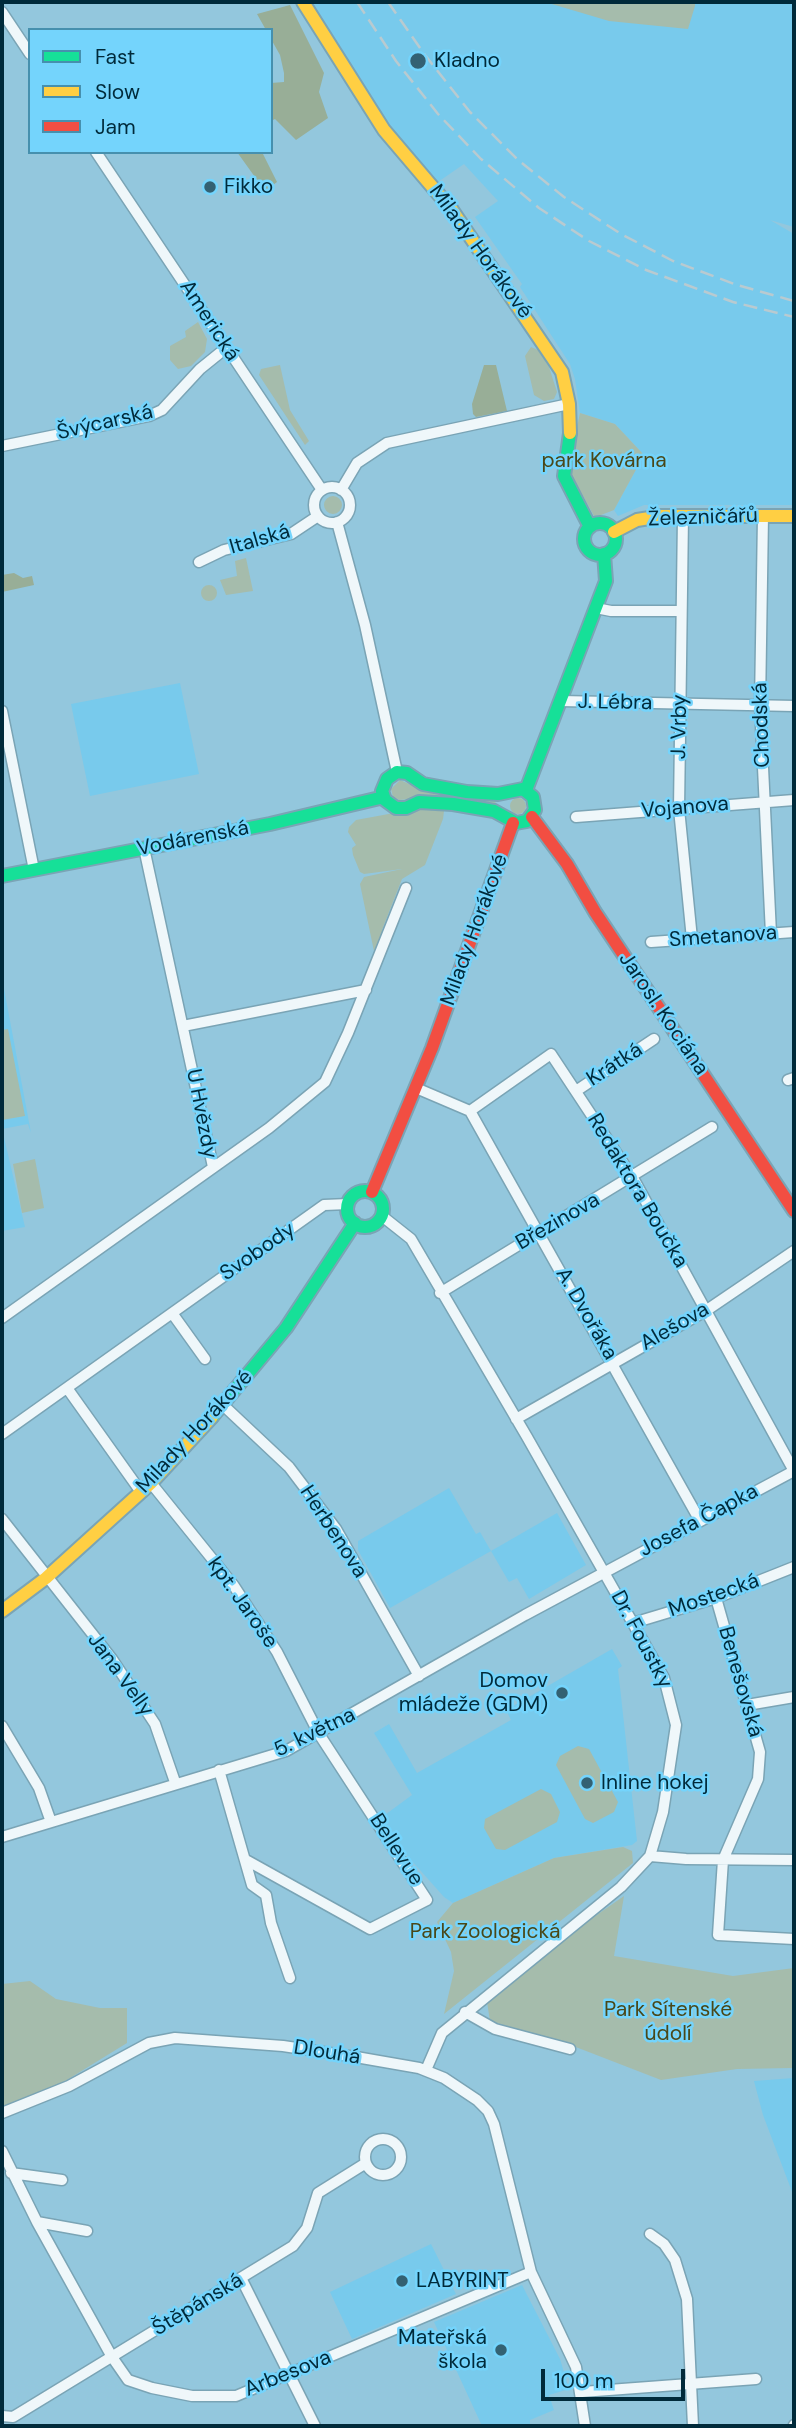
<!DOCTYPE html>
<html>
<head>
<meta charset="utf-8">
<style>
  body { margin:0 }
  #map { position:relative; width:796px; height:2428px; overflow:hidden; background:#93c7dd; font-family:"DM Sans",sans-serif }
  canvas { display:block }
  .frame { position:absolute; inset:0; border:4px solid #002a3a; pointer-events:none }
  .legend { position:absolute; left:28px; top:28px; width:245px; height:126px; box-sizing:border-box; background:#74d4fc; border:2px solid #4690ae; margin:0; padding:9px 12px; list-style:none; font-size:21px; color:#002a3a }
  .legend li { display:flex; align-items:center; gap:14px; height:35px }
  .legend b { width:35px; border:2px solid #4690ae }
  .scale { position:absolute; left:541px; top:2369px; width:144px; height:32px; box-sizing:border-box; border:4px solid #002a3a; border-top:0; padding-left:9px; font-size:21px; line-height:24px; white-space:nowrap; color:#002a3a; -webkit-text-stroke:5px #74d4fc; paint-order:stroke }
</style>
</head>
<body>
<div id="map">
<canvas width="796" height="2428"></canvas>
<div class="frame"></div>
<ul class="legend">
<li><b style="height:9px;background:#16e098"></b>Fast</li>
<li><b style="height:9px;background:#ffcf43"></b>Slow</li>
<li><b style="height:9px;background:#f24e42"></b>Jam</li>
</ul>
<div class="scale">100 m</div>
</div>
<script>
const ctx = document.querySelector('canvas').getContext('2d');
ctx.lineJoin = 'round';
function fillPath(path, color) { ctx.fillStyle = color; ctx.fill(path, 'evenodd'); }
const poly = rows => new Path2D(rows.map(r => 'M' + r).join(''));
function stroke(path, color, width, dash) { ctx.strokeStyle = color; ctx.lineWidth = width; ctx.lineCap = dash ? 'butt' : 'round'; ctx.setLineDash(dash || []); ctx.stroke(path); }
function write(font, color, halo, rows, align = 'center') {
  ctx.font = font + ' "DM Sans",sans-serif'; ctx.lineWidth = 5; ctx.setLineDash([]); ctx.textBaseline = 'middle'; ctx.strokeStyle = halo; ctx.fillStyle = color; for (const [text, x, y, turn = 0] of rows) {
    ctx.save(); ctx.translate(x, y); ctx.rotate((+turn || 0) * Math.PI / 180); ctx.textAlign = isNaN(turn) ? turn : align; if (halo) ctx.strokeText(text, 0, 0); ctx.fillText(text, 0, 0); ctx.restore();
  }
}
const built = poly([
  [310,2,794,2,794,227,770,220,794,234,794,505,644,505,618,516,614,510,644,455,615,424,580,413,575,379,570,364,520,287,522,284,475,217,498,201,464,164,435,184,365,94],
  [180,683,199,774,90,796,71,704],
  [2,978,31,1133,28,1124,2,1129,25,1227,2,1231],
  [449,1488,476,1534,480,1532,491,1551,557,1513,586,1565,529,1599,517,1578,509,1582,491,1551,390,1608,358,1550,358,1541],
  [612,1649,622,1666,618,1669,637,1841,632,1845,554,1858,453,1903,444,1897,404,1852,382,1817,412,1795,374,1733,389,1724,417,1773,511,1720,506,1710],
  [794,2078,794,2197,763,2115,754,2081],
  [431,2244,456,2294,352,2339,330,2292],
  [522,2285,560,2359,569,2389,549,2395,554,2410,530,2420,530,2426,482,2426,434,2322]
]);
const green = poly([
  [545,2,695,2,695,6,688,29,609,21],
  [198,322,207,339,205,352,191,366,178,369,170,360,170,346,186,337,185,331],
  [531,347,538,350,549,367,557,392,554,399,544,401,534,395,525,356],
  [280,365,290,410,309,441,305,445,259,375,261,369],
  [580,413,615,424,644,455,614,510,601,515,594,516,572,476,570,460],
  '324 505a9 9 0 1 1 18 0a9 9 0 1 1-18 0Z',
  [246,558,253,591,226,595,220,580,237,576,235,561],
  '201 593a8 8 0 1 1 16 0a8 8 0 1 1-16 0Z',
  [400,780,416,787,496,799,495,807,422,798,399,800,393,797,391,789],
  '510 806a8 8 0 1 1 16 0a8 8 0 1 1-16 0Z',
  [421,808,444,811,443,819,425,865,402,879,382,930,387,933,375,956,360,884,364,877,402,869,364,874,360,872,353,855,352,848,356,845,348,832,349,827,356,820],
  [8,1029,25,1116,2,1120,2,1030],
  [35,1159,44,1208,22,1213,13,1164],
  [578,1746,589,1749,618,1802,614,1812,593,1823,585,1819,556,1765,560,1756],
  [541,1789,551,1794,560,1812,557,1822,505,1850,496,1849,484,1828,485,1819],
  [623,1847,632,1851,633,1863,444,2014,454,1971,451,1952,437,1922,453,1903,554,1858],
  [624,1896,614,1956,733,1976,794,1968,794,2068,737,2069,661,2080,568,2044,490,2021,487,2002,575,1930],
  [30,1981,56,1999,100,2008,127,2008,127,2043,62,2083,2,2107,2,1984]
]);
const forest = poly([
  [290,5,324,73,319,92,328,118,296,140,275,119,271,121,271,83,284,82,284,73,280,55,271,39,271,30,266,30,257,14],
  [237,152,262,152,277,182,265,191],
  [484,365,496,365,507,411,476,417,473,414,472,404],
  [14,573,23,578,32,576,34,585,2,592,2,575]
]);
const street = poly([
  [2,12,30,54],
  [96,152,322,490],
  [2,446,149,416,162,410,200,369,226,348],
  '314 505a18 18 0 1 1 36 0a18 18 0 1 1-36 0Z',
  [341,490,357,463,387,443,569,404],
  [683,516,679,809,692,939],
  [763,516,760,705,771,934],
  [337,522,365,625,397,772],
  [199,562,224,550,291,534,318,516],
  [596,608,611,611,681,611],
  [561,701,794,706],
  [2,711,34,870],
  [576,817,794,800],
  [144,848,213,1167],
  [651,942,794,932],
  [183,1026,366,990],
  [788,1080,794,1078],
  [416,1088,470,1111],
  [576,1091,654,1039],
  [470,1111,551,1054,633,1178,794,1471],
  [470,1111,699,1519],
  [382,1216,411,1239,527,1437,664,1678,676,1725,663,1812,650,1856,621,1887,442,2033,426,2070],
  [440,1293,712,1127],
  [172,1313,205,1359],
  [2,1318,269,1128,325,1082,348,1033,406,888],
  [67,1388,141,1492],
  [223,1405,289,1467,336,1529,419,1676],
  [516,1419,707,1310,794,1251],
  [2,1434,324,1205,348,1204],
  [151,1483,234,1586,277,1652,319,1734,427,1900,370,1929,246,1860],
  [2,1519,112,1659,155,1724,175,1782],
  [716,1598,760,1752,758,1779,723,1860,718,1935,794,1939],
  [633,1623,716,1598,794,1567],
  [747,1705,794,1697],
  [2,1726,39,1788,51,1822],
  [219,1770,252,1885,266,1895,271,1923,290,1978],
  [2,1837,286,1751,525,1615,794,1471],
  [650,1856,686,1859,794,1860],
  [465,2012,495,2029,570,2049],
  [2,2113,69,2086,149,2043,175,2038,283,2046,356,2057,419,2068,444,2078,477,2100,488,2111,494,2124,531,2272,576,2367,585,2426],
  '365 2157a18 18 0 1 1 36 0a18 18 0 1 1-36 0Z',
  [2,2151,37,2222,112,2357,128,2380,152,2388,192,2396,236,2396,531,2272],
  [11,2173,62,2180],
  [37,2222,87,2231],
  [650,2234,664,2244,675,2260,687,2299,693,2426],
  [241,2278,315,2426],
  [582,2392,756,2379],
  [2,2416,13,2417,293,2246,307,2228,318,2193,366,2163],
  [794,2426,794,2425]
]);
const fast = poly([
  [570,433,564,476,590,527],
  '584 539a16 16 0 1 1 32 0a16 16 0 1 1-32 0Z',
  [397,772,407,773,423,784,467,792,498,794,523,789,533,797,535,810,527,821,516,823,494,811,453,804,419,802,406,808,396,808,385,800,382,791,387,779,397,772],
  [526,790,606,581,604,554],
  [2,876,270,824,384,797],
  '347 1209a18 18 0 1 1 36 0a18 18 0 1 1-36 0Z',
  [212,1417,286,1328,355,1223]
]);
const slow = poly([
  [303,2,384,130,452,210,562,372,569,404,570,433],
  [614,532,637,520,662,516,794,516],
  [2,1611,46,1578,151,1483,212,1417]
]);
const jam = poly([
  [532,817,567,864,595,912,794,1211],
  [372,1192,432,1048,513,823]
]);
const rail = poly([
  [357,2,396,61,438,114,481,159,539,208,589,241,646,270,733,302,794,317],
  [388,2,425,55,470,112,517,159,564,197,621,234,673,261,737,285,794,301]
]);
const markers = [
  [418,61,9,"#336173"],
  [210,187,7,"#336173"],
  [562,1693,7,"#336173"],
  [587,1783,7,"#336173"],
  [402,2281,7,"#336173"],
  [501,2350,7,"#336173"]
];
const poiNames = [
  ["Kladno",434,61],
  ["Fikko",224,187],
  ["Domov",548,1681,"right"],
  ["mládeže (GDM)",548,1705,"right"],
  ["Inline hokej",601,1783],
  ["LABYRINT",416,2281],
  ["Mateřská",487,2338,"right"],
  ["škola",487,2362,"right"]
];
const streetNames = [
  ["Milady Horákové",480,252,54],
  ["Americká",209,321,57],
  ["Švýcarská",105,423,-13],
  ["Železničářů",703,518,-2],
  ["Italská",260,540,-16],
  ["J. Lébra",615,703,1],
  ["Chodská",762,725,-92],
  ["J. Vrby",680,727,-89],
  ["Vojanova",685,808,-5],
  ["Vodárenská",193,839,-11],
  ["Milady Horákové",475,930,-70],
  ["Smetanova",723,937,-4],
  ["Jarosl. Kociána",663,1014,56],
  ["Krátká",615,1065,-33],
  ["U Hvězdy",201,1114,79],
  ["Redaktora Boučka",637,1191,59],
  ["Březinova",558,1222,-30],
  ["Svobody",258,1252,-35],
  ["A. Dvořáka",586,1314,60],
  ["Alešova",675,1327,-30],
  ["Milady Horákové",195,1432,-47],
  ["Josefa Čapka",699,1521,-28],
  ["Herbenova",333,1532,57],
  ["Mostecká",714,1596,-19],
  ["kpt. Jaroše",242,1603,55],
  ["Dr. Foustky",641,1640,62],
  ["Jana Velly",120,1675,54],
  ["Benešovská",740,1682,74],
  ["5. května",315,1733,-26],
  ["Bellevue",396,1850,57],
  ["Dlouhá",327,2053,9],
  ["Štěpánská",198,2305,-31],
  ["Arbesova",288,2374,-22]
];
const parkNames = [
  ["park Kovárna",604,461],
  ["Park Zoologická",485,1932],
  ["Park Sítenské",668,2010],
  ["údolí",668,2034]
];
fillPath(built, '#78caec');
fillPath(green, '#a5bcac');
fillPath(forest, '#98ae97');
stroke(street, '#7aa4b5', 13);
stroke(fast, '#7aa4b5', 16);
stroke(slow, '#7aa4b5', 16);
stroke(jam, '#7aa4b5', 16);
stroke(street, '#eff7fa', 10);
stroke(fast, '#16e098', 12);
stroke(slow, '#ffcf43', 12);
stroke(jam, '#f24e42', 12);
stroke(rail, '#b9cad0', 2.5, [14, 7]);
for (const [x, y, r, color] of markers) { const dot = new Path2D(); dot.arc(x, y, r, 0, 2 * Math.PI); ctx.fillStyle = color; ctx.fill(dot); stroke(dot, '#74d4fc', 2.5); }
write('21px', '#002a3a', '#74d4fc', poiNames, 'left');
write('21px', '#002a3a', '#74d4fc', streetNames);
write('21px', '#4a4819', '#74d4fc', parkNames);
</script>
</body>
</html>
